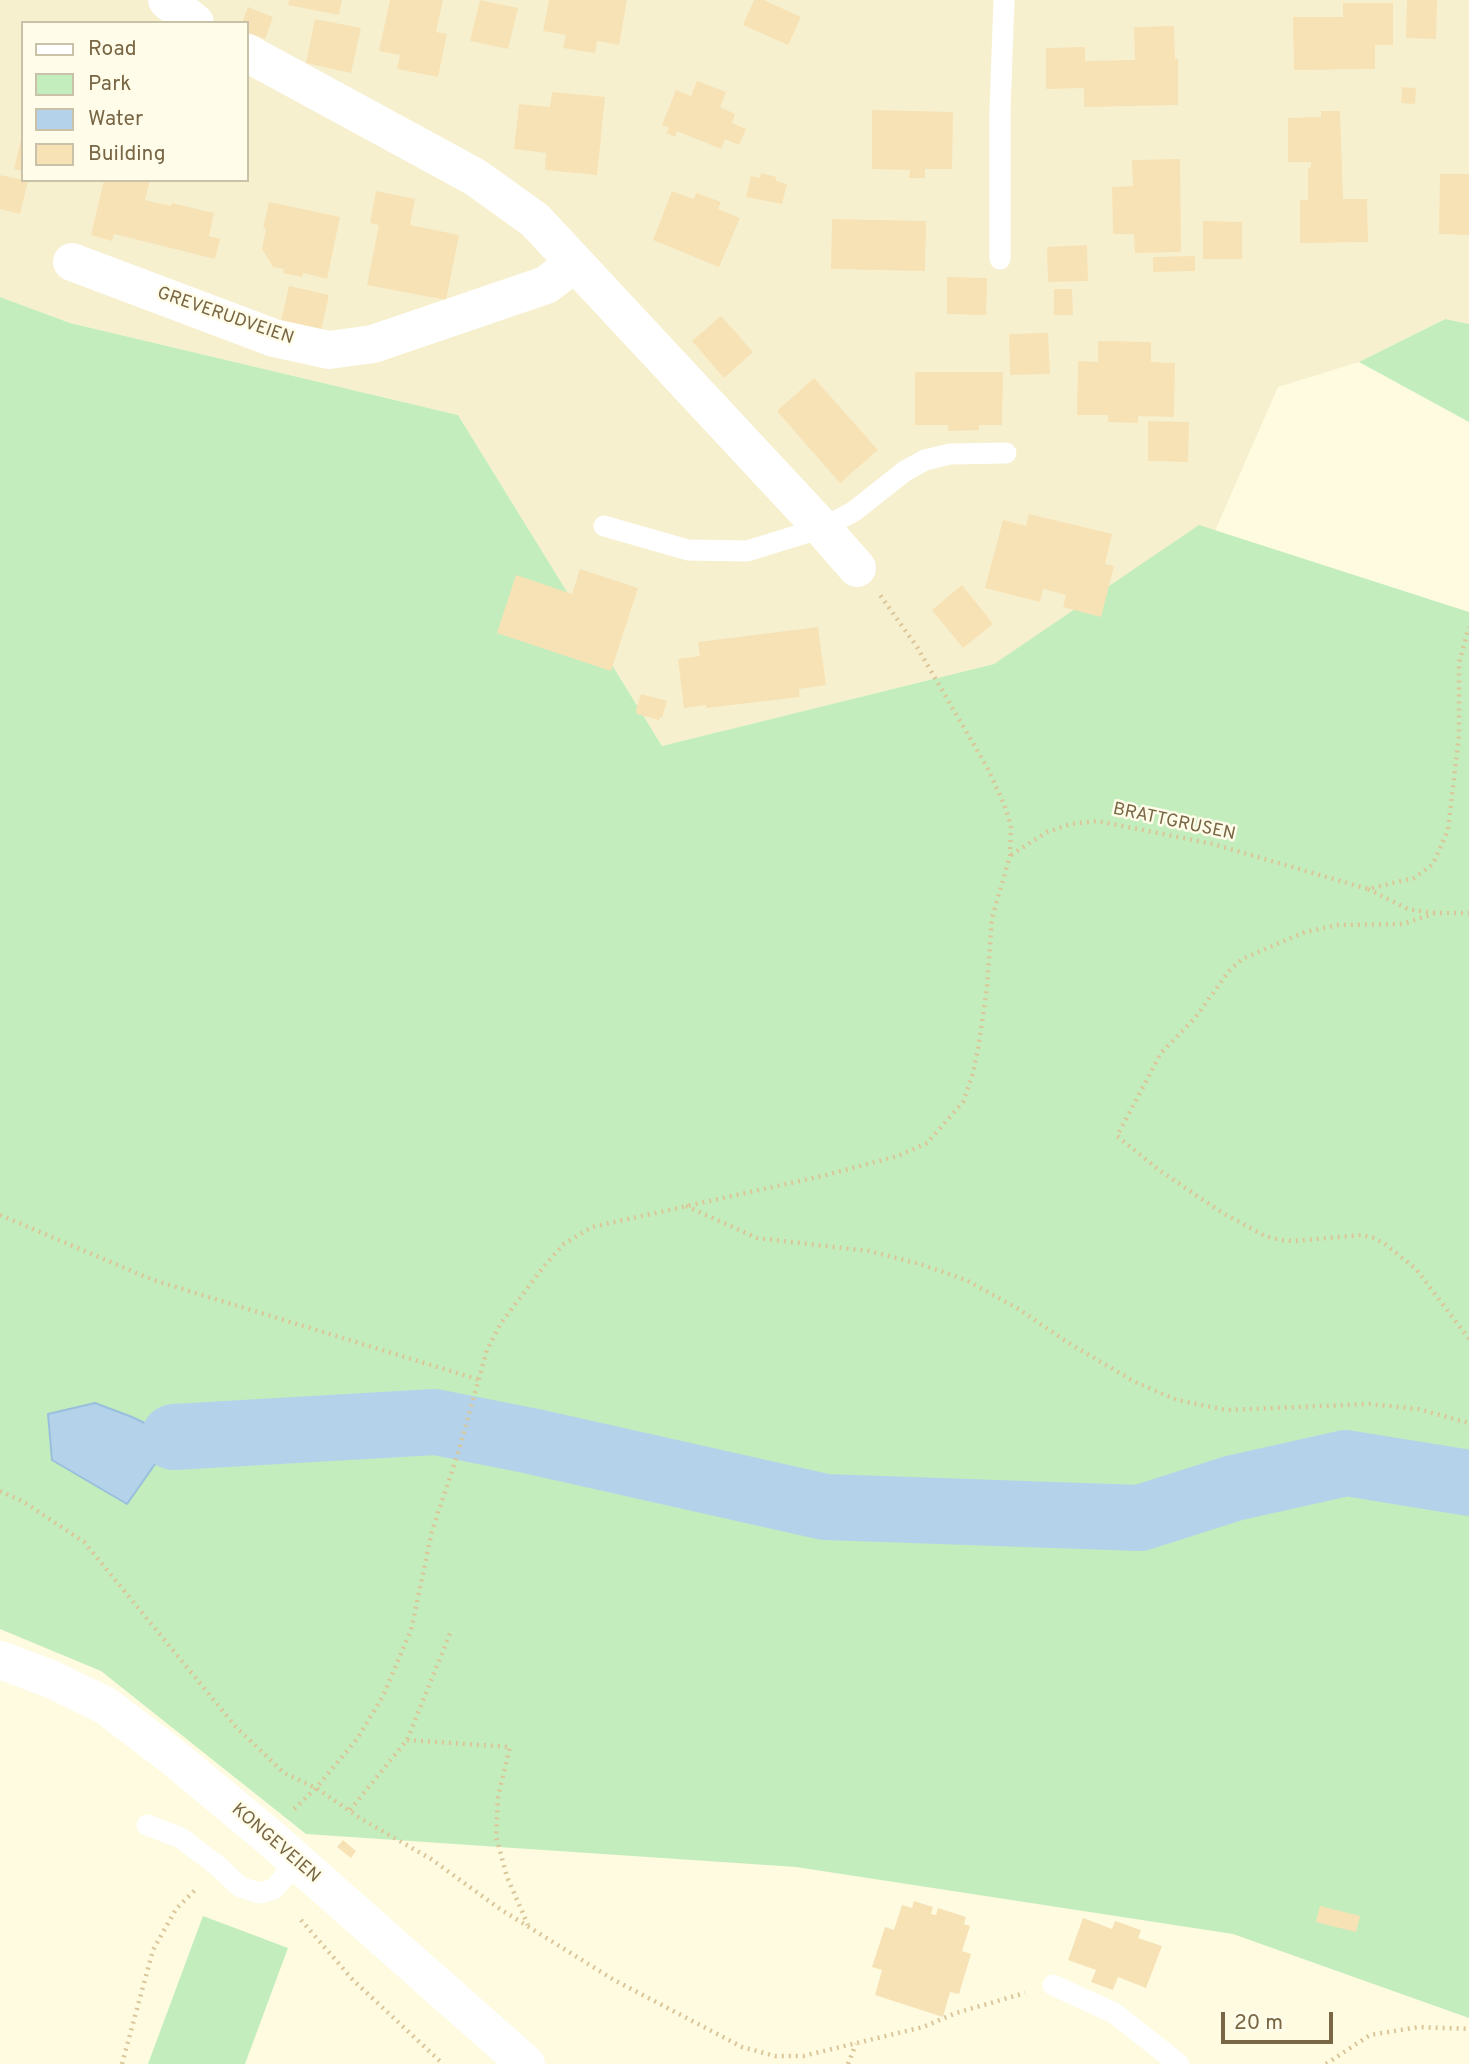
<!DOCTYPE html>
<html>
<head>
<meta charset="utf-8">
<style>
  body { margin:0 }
  #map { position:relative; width:1469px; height:2064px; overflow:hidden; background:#fefbe1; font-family:Overpass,sans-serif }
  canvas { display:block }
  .legend { position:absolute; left:21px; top:21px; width:228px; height:161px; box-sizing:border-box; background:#fffdea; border:2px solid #c9c1a8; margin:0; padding:9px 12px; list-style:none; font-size:21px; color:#786645 }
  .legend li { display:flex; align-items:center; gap:14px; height:35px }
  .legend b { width:35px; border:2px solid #c9c1a8 }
  .scale { position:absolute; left:1221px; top:2012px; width:112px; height:32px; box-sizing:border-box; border:4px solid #786645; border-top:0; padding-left:9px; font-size:21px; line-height:24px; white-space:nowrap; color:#786645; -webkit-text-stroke:5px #fffdea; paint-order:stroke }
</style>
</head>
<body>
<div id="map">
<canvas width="1469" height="2064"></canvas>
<ul class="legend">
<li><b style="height:9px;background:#fff"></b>Road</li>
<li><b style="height:19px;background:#c4edbe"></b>Park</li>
<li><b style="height:19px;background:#b4d3ea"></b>Water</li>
<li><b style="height:19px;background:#f7e2b6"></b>Building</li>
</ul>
<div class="scale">20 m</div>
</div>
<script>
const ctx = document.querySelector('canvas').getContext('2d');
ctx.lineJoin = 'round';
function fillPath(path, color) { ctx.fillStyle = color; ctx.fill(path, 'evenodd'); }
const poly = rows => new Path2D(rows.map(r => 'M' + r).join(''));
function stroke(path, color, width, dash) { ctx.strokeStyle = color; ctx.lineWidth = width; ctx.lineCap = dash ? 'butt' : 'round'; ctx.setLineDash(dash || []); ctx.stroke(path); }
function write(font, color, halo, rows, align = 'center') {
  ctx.font = font + ' Overpass,sans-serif'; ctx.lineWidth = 5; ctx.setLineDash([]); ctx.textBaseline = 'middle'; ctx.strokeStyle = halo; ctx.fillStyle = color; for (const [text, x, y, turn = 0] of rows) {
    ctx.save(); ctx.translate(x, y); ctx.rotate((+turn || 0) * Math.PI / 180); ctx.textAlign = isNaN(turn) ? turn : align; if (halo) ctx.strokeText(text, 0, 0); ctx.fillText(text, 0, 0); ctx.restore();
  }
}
const residential = poly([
  [0,0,1469,0,1469,324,1444,319,1359,362,1278,387,1215,531,994,664,662,746,458,415,70,323,0,297],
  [23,23,247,23,247,180,23,180]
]);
const green = poly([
  [0,297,70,323,458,415,662,746,994,664,1199,525,1469,612,1469,2018,1233,1934,796,1867,306,1834,101,1671,0,1629],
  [1445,319,1469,324,1469,422,1359,362],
  [203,1916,288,1948,245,2064,148,2064]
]);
const water = poly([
  [95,1403,132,1417,174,1437,127,1504,52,1460,48,1414,95,1403]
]);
const river = poly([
  [174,1437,435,1422,531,1441,825,1507,1140,1518,1234,1488,1346,1463,1469,1483]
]);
const building = poly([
  [289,0,342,0,339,15,288,5],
  [390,0,443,0,436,32,447,34,438,77,397,69,400,55,379,51],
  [480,0,518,8,508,49,470,41],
  [549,0,627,0,619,45,597,41,595,53,563,48,566,35,543,31],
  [754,0,764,0,801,17,788,45,743,25],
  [1407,0,1437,0,1436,39,1406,38],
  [1343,3,1393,3,1393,45,1375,45,1375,69,1294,70,1293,17,1343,17],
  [248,7,273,17,265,39,247,32,247,23,242,23],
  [315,19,361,28,351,73,306,63],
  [1174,26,1175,59,1178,59,1178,105,1084,107,1084,88,1046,89,1046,48,1085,47,1085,61,1135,60,1134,27],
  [697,81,726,92,720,107,735,114,732,123,746,129,739,145,725,139,721,149,677,131,675,137,666,133,669,128,662,125,676,90,691,96],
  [1402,87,1416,88,1415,104,1401,103],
  [552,92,605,97,597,175,545,170,546,153,514,149,519,104,550,107],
  [872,110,953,112,952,169,925,169,925,178,909,178,910,170,872,169],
  [1321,111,1340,111,1343,199,1367,199,1368,242,1300,243,1300,200,1308,200,1308,168,1311,167,1311,162,1288,162,1288,118,1321,117],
  [22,135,23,135,23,171,14,169],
  [1180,159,1181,252,1135,253,1134,234,1113,234,1112,187,1133,186,1132,160],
  [761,173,776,177,776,181,787,184,782,204,746,197,751,176,760,178],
  [1440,174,1469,174,1469,235,1439,234],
  [0,175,28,181,20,214,0,209],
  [104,180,150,180,145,200,171,206,172,203,214,213,209,236,220,239,215,259,114,234,112,241,91,235],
  [376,191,415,199,410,225,459,235,446,300,367,285,379,225,370,223],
  [672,191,694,199,696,193,721,202,718,209,740,218,719,267,653,240],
  [269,202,340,217,327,279,303,273,302,277,283,273,284,269,273,267,262,249,266,229,263,228],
  [832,219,926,221,925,271,831,269],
  [1203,221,1242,222,1242,259,1203,259],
  [1087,245,1088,281,1048,282,1047,247],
  [1195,256,1195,271,1153,272,1153,257],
  [947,277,987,278,986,315,947,314],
  [289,286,329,295,320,335,280,326],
  [1054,289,1072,289,1073,315,1054,315],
  [721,316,753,352,724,378,692,341],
  [1048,333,1050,374,1010,375,1009,334],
  [1098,341,1151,342,1151,362,1175,363,1174,417,1138,416,1138,423,1108,422,1108,415,1077,415,1078,361,1098,362],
  [915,372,1003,372,1002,425,979,425,979,430,948,431,948,425,915,425],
  [814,378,878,450,840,483,777,411],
  [1148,421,1189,422,1188,462,1148,461],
  [1029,514,1112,534,1105,564,1114,566,1101,617,1063,607,1066,595,1043,589,1040,602,985,588,1003,520,1026,526],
  [580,569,638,588,611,671,497,633,516,575,572,594],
  [962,585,993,624,963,648,932,610],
  [818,627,826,685,799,689,800,697,706,708,706,705,684,708,678,659,700,656,698,642],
  [641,694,667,701,662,718,660,717,659,720,637,714,636,710],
  [343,1840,356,1851,351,1858,337,1847],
  [914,1901,933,1907,931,1914,936,1915,938,1908,966,1917,964,1924,970,1926,962,1951,971,1954,959,1994,950,1992,943,2017,875,1995,882,1970,872,1967,885,1927,894,1930,902,1905,912,1908],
  [1320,1906,1360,1916,1356,1932,1316,1922],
  [1083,1918,1112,1929,1115,1921,1141,1930,1138,1938,1162,1946,1146,1988,1118,1977,1113,1990,1091,1982,1096,1970,1068,1960]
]);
const path = poly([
  [1011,855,1047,832,1071,824,1097,821,1213,844,1368,889,1414,878,1433,864,1448,830,1459,735,1459,663,1469,627],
  [1368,889,1408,909,1435,913,1469,913],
  [1435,913,1403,924,1338,925,1305,932,1242,959,1229,971,1195,1018,1161,1053,1117,1136,1159,1170,1221,1212,1265,1236,1280,1240,1294,1241,1362,1235,1374,1238,1385,1244,1416,1269,1469,1339],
  [686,1206,757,1238,869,1251,920,1264,966,1280,1017,1308,1067,1342,1135,1382,1177,1400,1226,1410,1369,1404,1418,1409,1469,1423],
  [0,1215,153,1280,480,1380],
  [0,1491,24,1502,84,1542,236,1727,284,1773,316,1788,363,1820,431,1859,500,1909,614,1980,742,2047,775,2056,803,2056,923,2027,956,2013,1025,1993],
  [407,1740,510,1747,498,1797,496,1836,507,1877,528,1925],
  [294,1809,316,1788,357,1739,383,1696,411,1630,432,1531,458,1453,487,1350,501,1323,545,1265,564,1244,592,1227,822,1176,898,1156,927,1143,963,1102,973,1073,978,1049,987,988,992,918,1010,856,1011,826,1004,804,988,769,917,647,880,595],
  [350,1810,407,1740,451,1631],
  [301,1920,353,1980,443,2064],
  [122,2064,153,1950,176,1909,197,1888],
  [848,2064,856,2044],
  [1326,2064,1370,2035,1419,2027,1469,2029]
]);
const lane = poly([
  [1000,259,1000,110,1004,0],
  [604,526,688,550,747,551,822,528,853,512,905,471,925,460,950,454,1006,453],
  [147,1825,181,1838,219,1867,240,1887,260,1893,274,1889,297,1862],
  [1053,1985,1114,2013,1179,2064]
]);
const street = poly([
  [167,0,195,23],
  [247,53,475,177,535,220,822,528,857,568],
  [72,262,274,338,329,350,373,344,546,285,575,263],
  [0,1660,51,1679,106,1706,173,1757,267,1835,526,2064]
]);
const streetNames = [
  ["GREVERUDVEIEN",225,317,19],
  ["BRATTGRUSEN",1174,823,12],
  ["KONGEVEIEN",275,1844,41]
];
fillPath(residential, '#f7f0cf');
fillPath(green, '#c4edbe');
fillPath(water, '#b4d3ea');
stroke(water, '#99bfdd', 2);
stroke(river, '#b4d3ea', 66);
fillPath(building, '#f7e2b6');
stroke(path, '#dbc699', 4.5, [2, 5]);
stroke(lane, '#fff', 21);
stroke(street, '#fff', 38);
write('18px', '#786645', '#fffdea', streetNames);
</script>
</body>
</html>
